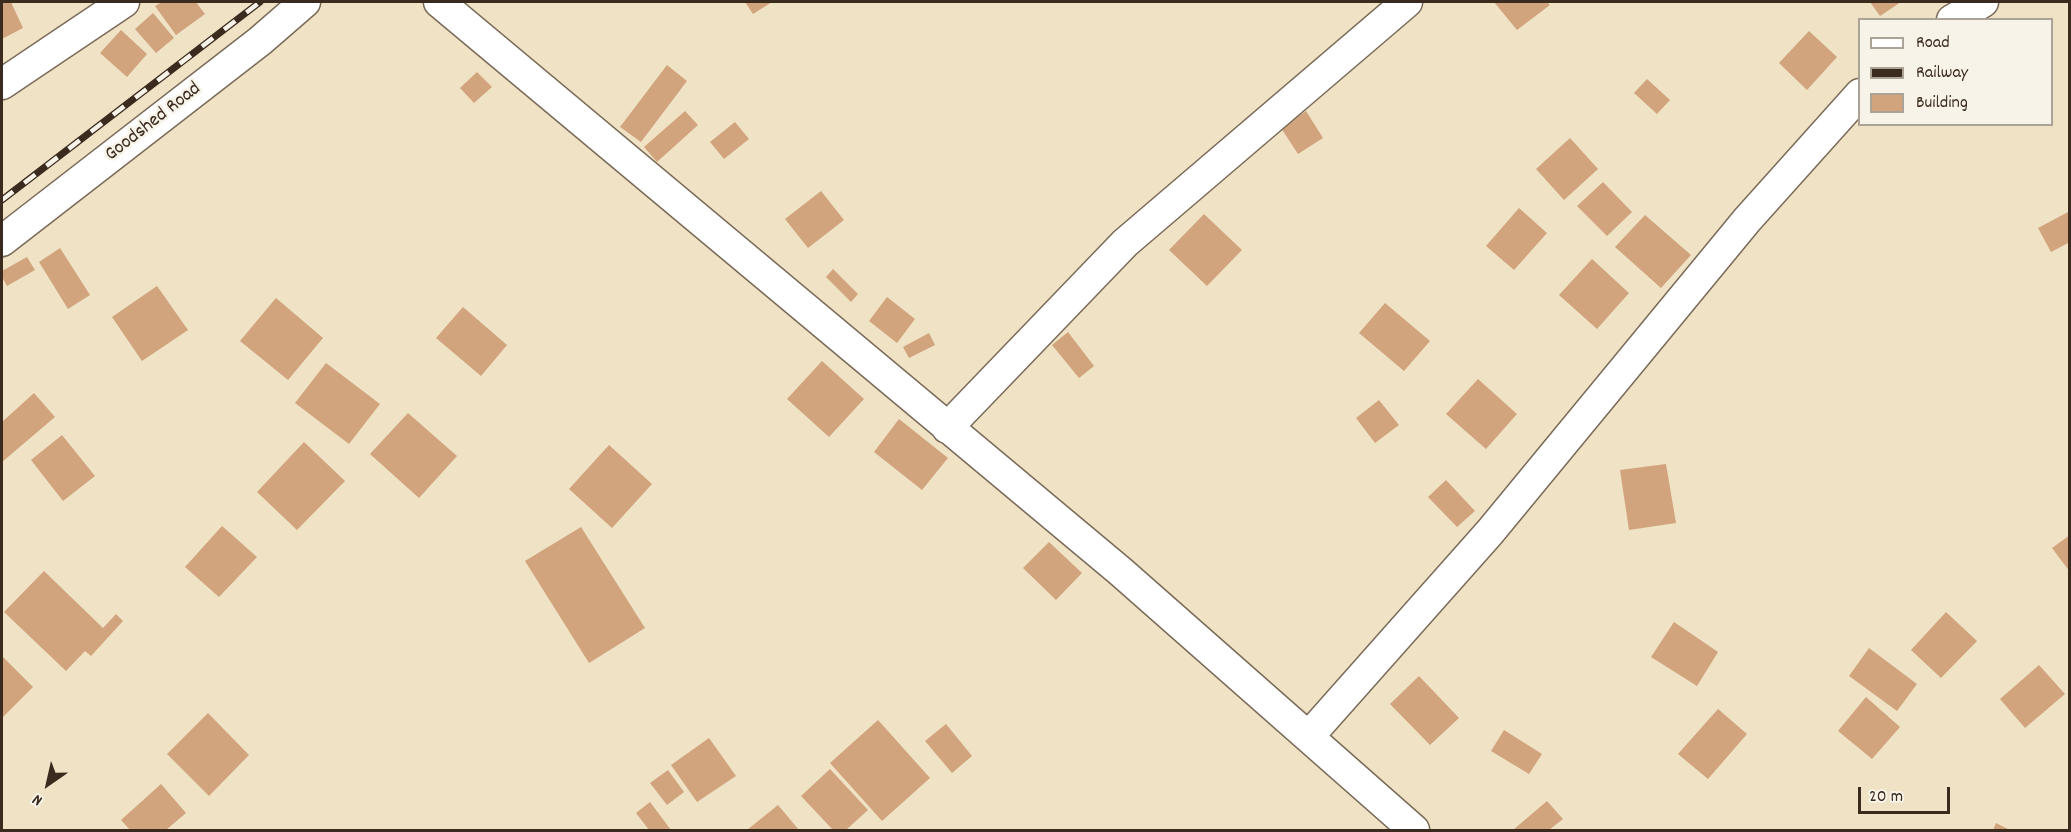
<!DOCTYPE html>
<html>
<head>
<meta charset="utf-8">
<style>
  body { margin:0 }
  #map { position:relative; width:2071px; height:832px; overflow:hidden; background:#efe2c5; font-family:Dekko,sans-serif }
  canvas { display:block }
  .frame { position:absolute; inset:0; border:3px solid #3b2a1e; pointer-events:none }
  .legend { position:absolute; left:1858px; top:18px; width:195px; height:108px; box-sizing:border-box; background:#f7f3e8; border:2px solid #aca397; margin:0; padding:8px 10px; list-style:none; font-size:18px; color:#3b2a1e }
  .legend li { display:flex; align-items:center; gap:12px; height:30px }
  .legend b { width:30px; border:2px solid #aca397 }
  .north { position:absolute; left:18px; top:754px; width:60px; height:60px; -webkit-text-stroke:4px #f7f3e8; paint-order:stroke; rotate:214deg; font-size:16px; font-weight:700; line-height:24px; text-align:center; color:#3b2a1e }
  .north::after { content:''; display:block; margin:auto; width:21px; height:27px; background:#3b2a1e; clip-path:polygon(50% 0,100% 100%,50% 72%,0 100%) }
  .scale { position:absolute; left:1858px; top:787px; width:92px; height:27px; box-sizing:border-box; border:3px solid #3b2a1e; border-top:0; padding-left:8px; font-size:18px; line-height:21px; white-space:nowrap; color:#3b2a1e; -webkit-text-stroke:4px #f7f3e8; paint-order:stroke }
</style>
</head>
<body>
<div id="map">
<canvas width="2071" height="832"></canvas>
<div class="frame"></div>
<ul class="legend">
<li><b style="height:8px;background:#fff"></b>Road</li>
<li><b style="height:8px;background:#3b2a1e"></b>Railway</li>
<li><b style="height:16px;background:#d1a47d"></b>Building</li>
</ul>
<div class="north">N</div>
<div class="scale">20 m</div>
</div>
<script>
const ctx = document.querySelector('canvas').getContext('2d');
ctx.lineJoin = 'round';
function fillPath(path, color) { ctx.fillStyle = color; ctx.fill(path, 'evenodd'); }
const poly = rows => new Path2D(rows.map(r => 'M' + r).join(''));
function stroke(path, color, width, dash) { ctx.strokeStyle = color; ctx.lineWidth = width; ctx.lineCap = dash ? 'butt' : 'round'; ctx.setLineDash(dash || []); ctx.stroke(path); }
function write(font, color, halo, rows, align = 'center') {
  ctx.font = font + ' Dekko,sans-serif'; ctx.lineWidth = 5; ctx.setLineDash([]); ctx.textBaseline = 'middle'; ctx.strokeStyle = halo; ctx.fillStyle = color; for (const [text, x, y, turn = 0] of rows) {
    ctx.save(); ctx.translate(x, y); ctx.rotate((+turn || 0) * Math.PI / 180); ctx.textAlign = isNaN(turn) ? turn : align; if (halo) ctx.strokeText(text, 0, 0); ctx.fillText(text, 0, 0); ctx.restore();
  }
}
const building = poly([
  [2,2,11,2,23,28,2,39],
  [162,2,196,2,205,14,176,35,155,6],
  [745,2,772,2,753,14],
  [1494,2,1547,2,1550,5,1517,30],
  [1870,2,1901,2,1880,16],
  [153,13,174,38,156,53,135,29],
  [121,30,147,54,127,77,100,53],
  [1809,31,1837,57,1807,90,1779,63],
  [667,65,687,81,641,142,620,127],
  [477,72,492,87,474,103,460,88],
  [1647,79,1670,100,1657,114,1634,93],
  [685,111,698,125,657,162,644,147],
  [1306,111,1323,138,1298,154,1281,128],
  [735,122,749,139,724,159,710,142],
  [1570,138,1598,169,1564,200,1536,169],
  [1603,182,1632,212,1607,236,1577,206],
  [821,191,844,220,808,248,785,219],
  [1519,208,1547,233,1514,270,1486,246],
  [2070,211,2070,242,2051,252,2038,228],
  [1204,214,1242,250,1207,286,1169,250],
  [1645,215,1691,255,1661,288,1615,247],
  [60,248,90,295,68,309,39,262],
  [27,257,35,270,7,286,2,277,2,271],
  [1592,259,1629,293,1597,329,1559,295],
  [833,269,858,294,851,302,826,277],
  [157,286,188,330,142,361,112,317],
  [887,297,915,319,897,343,869,321],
  [276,298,323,338,288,380,240,341],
  [1385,303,1430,341,1404,371,1359,333],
  [463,307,507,345,481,376,436,338],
  [1068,332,1094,366,1079,378,1052,345],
  [929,333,935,345,909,358,903,347],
  [822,361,864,399,829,437,787,399],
  [326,363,380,404,349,444,295,403],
  [1478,379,1517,414,1486,449,1446,414],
  [34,393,55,417,2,462,2,422],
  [1379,400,1399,425,1375,443,1356,418],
  [408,413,457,456,419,498,370,454],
  [899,419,948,458,922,490,874,452],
  [62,435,95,476,63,501,31,460],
  [304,442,345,481,297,530,257,492],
  [609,445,652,484,612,528,569,489],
  [1666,464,1676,523,1629,530,1620,470],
  [1446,480,1475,511,1457,527,1428,497],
  [222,526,257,557,219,597,185,567],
  [581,527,645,628,589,663,525,561],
  [2070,535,2070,572,2052,548],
  [1049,542,1082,573,1056,600,1023,568],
  [44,571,103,628,116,614,123,621,91,656,85,651,66,671,4,612],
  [1946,612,1977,641,1941,678,1911,650],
  [1674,622,1718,652,1697,686,1651,657],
  [1869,648,1917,684,1897,711,1849,676],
  [2,656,33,687,2,718],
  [2039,665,2065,694,2025,728,2000,699],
  [1419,676,1459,718,1430,745,1390,704],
  [1866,697,1900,727,1872,759,1838,731],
  [1718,709,1747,734,1708,779,1678,754],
  [208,713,249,755,209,796,167,754],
  [878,720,930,778,882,821,830,763],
  [946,724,972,756,952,773,925,741],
  [1504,730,1542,754,1529,774,1491,751],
  [709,738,736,776,697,802,671,765],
  [830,769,868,810,846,830,833,830,801,796],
  [668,770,684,792,667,805,650,783],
  [161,784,186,813,166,830,130,830,121,820],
  [1547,801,1563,819,1549,830,1513,830],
  [650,802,671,830,649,830,636,813],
  [778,805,799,830,747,830],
  [1996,823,2010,830,1993,830]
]);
const minor = poly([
  [439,2,1120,571,1414,830],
  [1952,20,1983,2],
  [2,84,124,2],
  [2,241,260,41,305,2],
  [947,428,1125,243,1407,2],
  [1309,736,1490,532,1747,220,1860,94]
]);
const rail = poly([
  [2,200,260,2]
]);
const streetNames = [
  ["Goodshed Road",154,123,-38]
];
fillPath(building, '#d1a47d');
stroke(minor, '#7a6a58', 33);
stroke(minor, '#fff', 30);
stroke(rail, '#3b2a1e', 7);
stroke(rail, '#f7f3e8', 4.5, [14]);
write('20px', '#3b2a1e', '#f7f3e8', streetNames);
</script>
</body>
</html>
